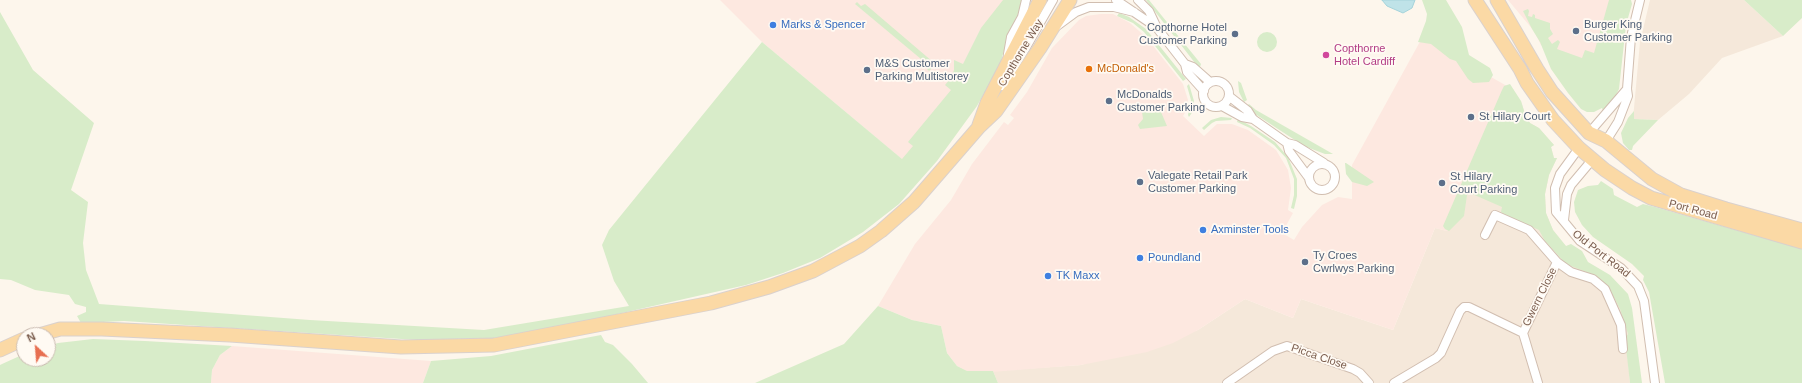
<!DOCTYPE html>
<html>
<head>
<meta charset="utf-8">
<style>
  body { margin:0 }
  #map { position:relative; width:1802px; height:383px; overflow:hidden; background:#fdf6ec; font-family:Arial,sans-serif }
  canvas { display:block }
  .north { position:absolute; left:16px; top:327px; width:40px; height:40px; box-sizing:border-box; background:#fffaf3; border:1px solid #cabbb1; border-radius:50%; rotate:334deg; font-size:11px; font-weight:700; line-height:16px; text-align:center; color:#7a5c4d }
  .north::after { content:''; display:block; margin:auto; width:14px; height:18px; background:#e76f51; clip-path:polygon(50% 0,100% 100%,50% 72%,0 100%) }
</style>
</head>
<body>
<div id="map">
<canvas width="1802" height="383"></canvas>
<div class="north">N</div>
</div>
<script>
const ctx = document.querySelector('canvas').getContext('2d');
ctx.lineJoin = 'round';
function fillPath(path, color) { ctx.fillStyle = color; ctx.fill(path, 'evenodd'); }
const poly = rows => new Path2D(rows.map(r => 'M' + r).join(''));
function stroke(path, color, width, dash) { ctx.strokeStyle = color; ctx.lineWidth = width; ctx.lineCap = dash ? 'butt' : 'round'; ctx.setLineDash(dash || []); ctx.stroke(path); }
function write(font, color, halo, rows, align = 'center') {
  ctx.font = font + ' Arial,sans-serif'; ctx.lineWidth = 3.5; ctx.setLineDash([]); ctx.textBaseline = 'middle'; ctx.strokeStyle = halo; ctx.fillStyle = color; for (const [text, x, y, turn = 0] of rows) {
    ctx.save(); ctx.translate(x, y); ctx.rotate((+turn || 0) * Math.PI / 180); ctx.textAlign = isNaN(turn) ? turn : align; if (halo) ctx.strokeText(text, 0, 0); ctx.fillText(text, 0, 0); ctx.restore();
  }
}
const residential = poly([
  [1650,0,1744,0,1783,36,1722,58,1689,94,1658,120,1633,119,1640,42],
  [1521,101,1526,117,1530,123,1539,128,1554,145,1551,147,1554,158,1557,158,1549,175,1545,194,1546,213,1553,230,1569,250,1612,280,1631,343,1627,345,1627,351,1630,383,998,383,993,371,1081,365,1198,330,1245,299,1293,318,1301,299,1393,330,1435,228,1447,231,1464,191]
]);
const commercial = poly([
  [720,0,1012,0,916,171,762,42],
  [1508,0,1620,0,1595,70,1541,45,1534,31],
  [1101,14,1113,14,1130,23,1147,38,1183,84,1188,100,1186,111,1183,116,1204,136,1217,124,1232,124,1248,130,1276,150,1288,170,1291,188,1288,210,1293,213,1282,233,1294,240,1302,227,1322,205,1338,197,1352,199,1352,165,1422,38,1514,90,1464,191,1447,231,1435,228,1393,330,1301,299,1293,318,1245,299,1198,330,1173,343,1147,352,1081,365,979,373,966,371,957,366,947,353,941,326,912,320,878,306,915,244,951,200,972,164,1004,122,1008,125,1014,118,1010,115,1027,92,1052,48,1079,20,1086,16],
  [232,346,431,361,423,383,211,383,212,370,220,355]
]);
const green = poly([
  [1003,0,1023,0,1020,13,1008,36,1000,65,977,106,937,161,899,204,863,232,820,258,783,273,746,285,538,332,494,338,417,340,124,321,81,323,77,316,86,312,86,307,75,304,69,295,35,290,11,280,0,279,0,12,33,70,94,123,71,190,88,202,83,243,86,270,99,304,310,320,484,330,629,306,614,281,602,245,609,230,762,42,902,159,913,146,908,142,951,90,945,85,951,78,954,70,954,60,963,64,981,28],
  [1146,0,1149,0,1201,64,1200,67,1195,63],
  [1422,0,1446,0,1462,27,1469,55,1490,68,1493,75,1489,82,1473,83,1468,79,1456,61,1450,59,1431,44,1418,42,1426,21,1427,14],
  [1609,0,1631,0,1632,4,1626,25,1619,89,1612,103,1603,111,1602,108,1594,112,1587,112,1581,109,1568,93,1551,69,1540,42,1532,29,1523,11,1528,9,1529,11,1528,16,1532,17,1533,14,1535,15,1535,18,1550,23,1550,29,1553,34,1548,38,1552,44,1558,40,1560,42,1557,49,1582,58,1585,50,1594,53],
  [1744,0,1802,0,1802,18,1783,36],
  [857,2,861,6,865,4,933,62,934,66,929,71,927,69,927,64,855,4],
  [1119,13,1129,17,1146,29,1186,79,1183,81,1144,32,1133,23,1117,16],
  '1257 42a10 10 0 1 1 20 0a10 10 0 1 1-20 0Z',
  [1238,81,1241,83,1247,100,1244,102,1239,92],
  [1189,84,1194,101,1193,111,1189,117,1188,115,1191,100,1187,86],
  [1510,84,1521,101,1526,117,1530,123,1539,128,1554,145,1551,147,1554,158,1557,158,1549,175,1545,194,1546,213,1553,230,1566,246,1571,244,1582,251,1588,262,1610,275,1628,294,1632,308,1642,383,1630,383,1625,339,1628,334,1620,309,1610,290,1589,273,1566,264,1545,241,1539,230,1505,215,1501,212,1502,207,1470,193,1467,195,1464,216,1449,231,1445,229,1443,226,1502,90,1504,86],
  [1249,104,1256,110,1333,154,1325,154,1304,146,1252,112,1247,106],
  [1152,106,1161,112,1167,126,1140,129,1138,125,1143,119,1142,112],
  [1634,111,1634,119,1658,120,1633,146,1632,150,1629,150,1623,143,1621,133,1628,118],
  [1221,117,1232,118,1231,120,1216,121,1212,123,1204,130,1202,128,1211,120],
  [1238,119,1251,126,1275,142,1288,157,1297,179,1297,196,1294,209,1291,208,1294,195,1294,179,1286,158,1274,145,1250,128,1237,122],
  [1345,163,1346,163,1374,182,1367,186,1352,182,1346,174],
  [1601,181,1613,189,1614,195,1637,207,1643,204,1655,207,1802,249,1802,383,1665,383,1649,292,1643,280,1644,276,1632,264,1593,237,1582,225,1575,212,1574,202,1578,190,1588,186,1598,185],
  [878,306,912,320,941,326,947,353,957,366,967,371,993,371,998,383,755,383,844,344],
  [601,335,605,342,613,345,632,364,648,383,423,383,431,361,491,356],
  [93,339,145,341,232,346,220,355,212,370,211,383,0,383,0,365,2,364,24,354,24,359,48,359,48,346,58,343]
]);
const water = poly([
  [1382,0,1415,0,1412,8,1403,13,1387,6,1382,0]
]);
const street = poly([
  [1116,0,1156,27],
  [1138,0,1149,11,1157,28,1185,64,1187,72,1204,91],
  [1057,26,1076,12,1089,7,1114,7,1134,12],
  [1008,54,1011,37,1022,17,1026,0],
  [1185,64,1193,67,1210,82],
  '1203 94a13 13 0 1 1 26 0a13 13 0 1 1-26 0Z',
  [1002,86,1025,49,1053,0],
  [1230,97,1248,111,1253,119,1287,143,1295,145,1324,163],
  [1222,106,1242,117,1253,119],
  [1589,133,1627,89],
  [1606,141,1618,122,1628,96,1627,89,1631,37,1640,0],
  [1287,143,1289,151,1309,178],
  [1579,148,1560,174,1555,188,1556,212,1580,241,1621,268,1638,286,1644,301,1655,383],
  '1309 177a13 13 0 1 1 26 0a13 13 0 1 1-26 0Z',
  [1564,220,1567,194,1571,185,1592,160],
  [1485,235,1495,215,1529,230,1557,262,1523,333],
  [1557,262,1571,272,1593,279,1605,289,1621,325,1623,349],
  [1227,383,1273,351,1287,346,1353,369,1360,373,1369,383],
  [1394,383,1436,358,1441,353,1460,311,1464,307,1469,307,1523,333,1538,383]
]);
const primary = poly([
  [1475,0,1520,69,1527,83,1553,120,1579,148,1605,170,1632,188,1651,198,1802,242],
  [1497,0,1537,69,1552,92,1589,133,1606,141,1652,179,1681,195,1726,209,1802,230],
  [979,125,987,103,1040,0],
  [39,335,60,329,102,329,230,335,401,347,494,345,711,303,769,287,813,271,860,246,881,231,914,202,979,127,996,111,1040,48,1070,0],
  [0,350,24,339]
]);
const markers = [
  [773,25,4,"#3f7fe0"],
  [1576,31,4,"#5c6f8a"],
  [1235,34,4,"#5c6f8a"],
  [1326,55,4,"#d1479c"],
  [1089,69,4,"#e8710a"],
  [867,70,4,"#5c6f8a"],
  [1109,101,4,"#5c6f8a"],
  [1471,117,4,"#5c6f8a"],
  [1140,182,4,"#5c6f8a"],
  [1442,183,4,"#5c6f8a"],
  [1203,230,4,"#3f7fe0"],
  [1140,258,4,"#3f7fe0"],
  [1305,262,4,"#5c6f8a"],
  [1048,276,4,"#3f7fe0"]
];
const shopNames = [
  ["Marks & Spencer",781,25],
  ["Axminster Tools",1211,230],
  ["Poundland",1148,258],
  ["TK Maxx",1056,276]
];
const serviceNames = [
  ["Burger King",1584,25],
  ["Customer Parking",1584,38],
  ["Copthorne Hotel",1227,28,"right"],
  ["Customer Parking",1227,41,"right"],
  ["M&S Customer",875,64],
  ["Parking Multistorey",875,77],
  ["McDonalds",1117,95],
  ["Customer Parking",1117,108],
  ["St Hilary Court",1479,117],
  ["Valegate Retail Park",1148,176],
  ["Customer Parking",1148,189],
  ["St Hilary",1450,177],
  ["Court Parking",1450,190],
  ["Ty Croes",1313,256],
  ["Cwrlwys Parking",1313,269]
];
const hotelNames = [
  ["Copthorne",1334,49],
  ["Hotel Cardiff",1334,62]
];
const streetNames = [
  ["Copthorne Way",1021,53,-59],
  ["Port Road",1693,210,15],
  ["Old Port Road",1601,254,38],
  ["Gwern Close",1540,297,-64],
  ["Picca Close",1319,357,19]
];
const foodNames = [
  ["McDonald's",1097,69]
];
fillPath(residential, '#f5e8da');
fillPath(commercial, '#fde8e0');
fillPath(green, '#d8ecc9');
fillPath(water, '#bfe3e8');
stroke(water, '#a5d3da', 1);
stroke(street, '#d1beb0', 10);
stroke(primary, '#dad1cd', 15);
stroke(street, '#fff', 8);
stroke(primary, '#fbd9a5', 13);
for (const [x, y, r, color] of markers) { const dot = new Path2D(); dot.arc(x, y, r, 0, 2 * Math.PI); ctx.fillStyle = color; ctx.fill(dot); stroke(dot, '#fffaf3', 1.5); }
write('11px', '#366cbe', '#fffaf3', shopNames, 'left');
write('11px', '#4e5e75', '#fffaf3', serviceNames, 'left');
write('11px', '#b23c85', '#fffaf3', hotelNames, 'left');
write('11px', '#7a5c4d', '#fffaf3', streetNames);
write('11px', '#c56008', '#fffaf3', foodNames, 'left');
</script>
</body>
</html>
